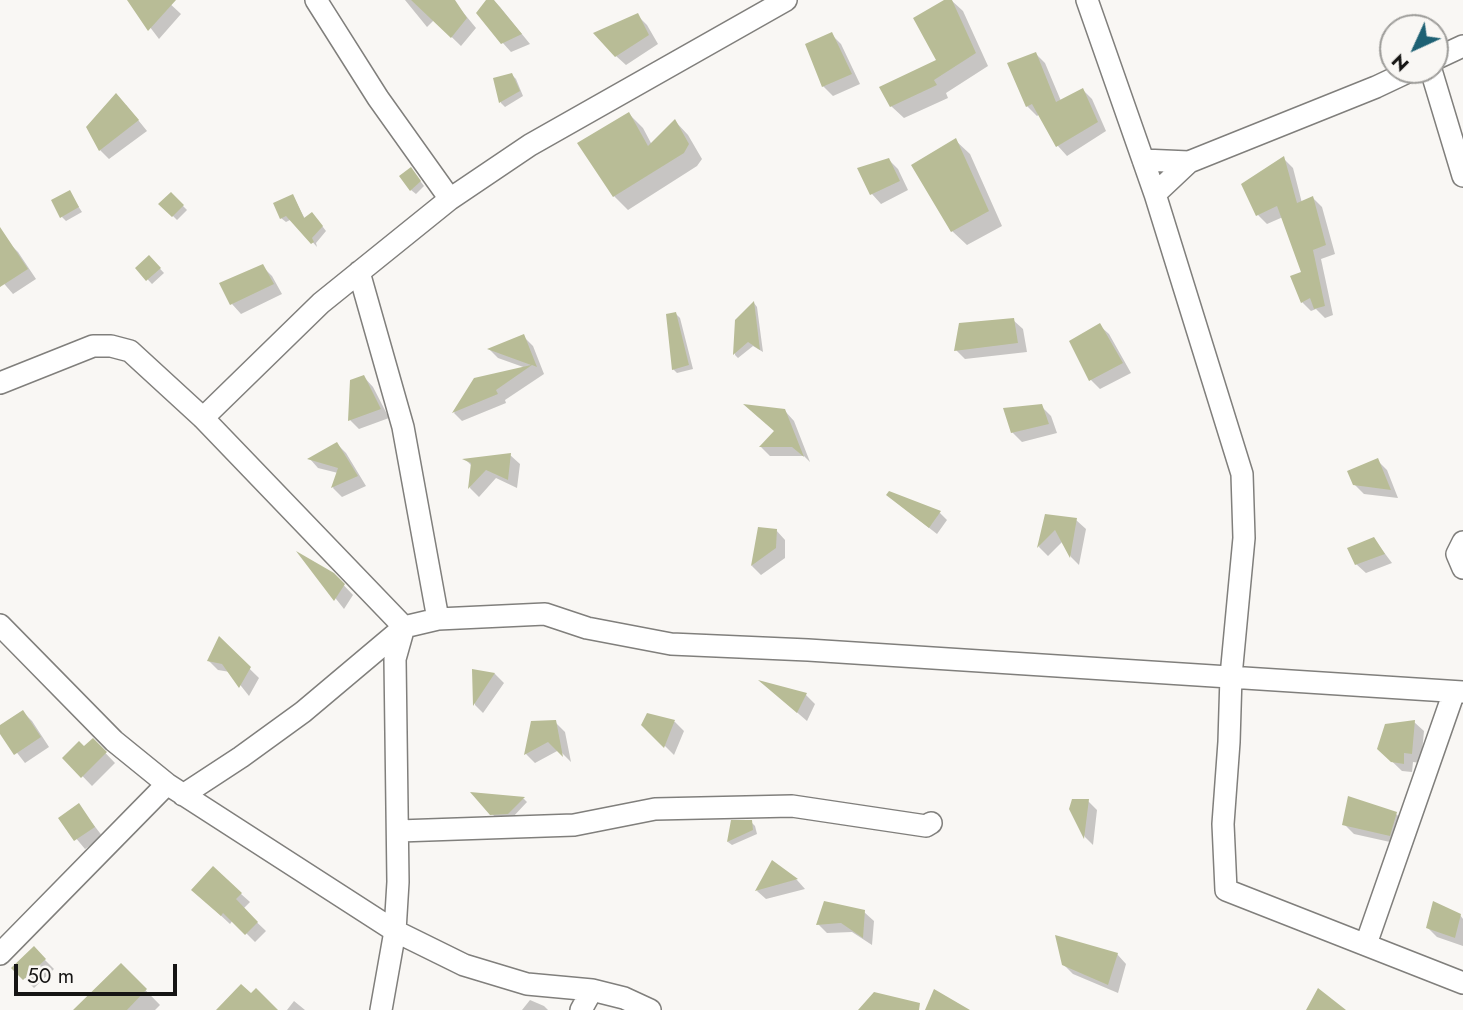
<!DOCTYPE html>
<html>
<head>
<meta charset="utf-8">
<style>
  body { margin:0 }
  #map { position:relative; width:1463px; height:1010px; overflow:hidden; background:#f9f7f4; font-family:Jost,sans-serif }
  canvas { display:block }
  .north { position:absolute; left:1379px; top:14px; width:70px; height:70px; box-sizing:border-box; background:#f9f7f4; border:2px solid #9e9d9a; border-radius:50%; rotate:225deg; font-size:19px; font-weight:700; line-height:28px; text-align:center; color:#161514 }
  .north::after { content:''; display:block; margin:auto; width:24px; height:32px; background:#1e6174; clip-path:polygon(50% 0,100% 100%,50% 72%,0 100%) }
  .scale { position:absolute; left:14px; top:964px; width:163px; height:32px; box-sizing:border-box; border:4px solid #161514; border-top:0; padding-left:9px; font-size:21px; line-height:24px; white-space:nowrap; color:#161514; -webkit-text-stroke:5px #f9f7f4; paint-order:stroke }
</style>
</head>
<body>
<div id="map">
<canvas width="1463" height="1010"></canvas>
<div class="north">N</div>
<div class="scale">50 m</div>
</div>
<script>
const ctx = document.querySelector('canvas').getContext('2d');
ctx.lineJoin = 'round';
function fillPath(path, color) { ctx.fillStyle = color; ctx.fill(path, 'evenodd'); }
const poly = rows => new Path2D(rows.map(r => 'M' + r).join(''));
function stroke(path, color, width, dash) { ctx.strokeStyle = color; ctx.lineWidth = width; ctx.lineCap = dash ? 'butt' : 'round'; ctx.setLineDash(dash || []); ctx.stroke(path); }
const shadow = poly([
  [138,0,166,0,181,14,159,39,134,6],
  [405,0,453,0,476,28,461,46,434,20,427,27],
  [489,0,493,0,500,7,530,44,511,52,502,42],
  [947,0,951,0,963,11,988,66,946,93,948,98,904,118,891,106,938,61],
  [637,15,647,25,658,44,626,65,616,56],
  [831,34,841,44,860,84,833,96,823,86,808,45],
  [1036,54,1045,63,1061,101,1083,90,1092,99,1106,131,1067,156,1058,146,1040,114,1037,116,1027,106],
  [512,75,516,79,523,96,505,107,501,103,495,79],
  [126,105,147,131,109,159,100,150],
  [629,114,643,128,652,145,675,121,688,135,702,159,697,166,628,210,614,196],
  [955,140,970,154,1002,226,967,245,952,231],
  [1284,159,1293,168,1302,203,1313,198,1322,207,1335,254,1321,259,1333,315,1325,318,1316,309,1311,311,1302,302,1303,273,1283,217,1267,224,1258,215],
  [889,160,898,169,908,190,881,204,872,194,860,169],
  [415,174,424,186,416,194,411,190],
  [69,192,82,212,66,221,62,217],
  [171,194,187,210,177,220,161,204],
  [293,196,305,219,316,218,326,231,316,243,317,247,292,219,286,222,281,218],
  [8,242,18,252,36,279,13,294,0,279,0,248],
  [149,257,164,273,152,284,137,268],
  [262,266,272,276,282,294,241,314,232,304],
  [754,303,757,307,763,352,753,346,738,358,735,355,736,320],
  [676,314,680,318,693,369,677,373,673,369],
  [1013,320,1023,329,1027,352,965,359,956,350],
  [1099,325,1109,334,1131,373,1100,389,1091,380],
  [523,336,533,346,544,374,505,400,506,403,462,421,454,413,475,379,526,368,498,358,490,350],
  [364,377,373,387,389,418,359,429,350,420],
  [1041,406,1051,416,1057,433,1022,442,1012,432],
  [785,411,794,421,810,462,804,456,770,456,761,447,776,432],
  [337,444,346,453,366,486,342,497,333,488,338,473,318,468,310,459],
  [510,455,520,464,517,488,496,478,479,497,470,488,472,466,466,460],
  [1377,460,1387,470,1398,498,1364,494,1354,484],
  [890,493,940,513,947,520,937,534,896,502],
  [1046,516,1076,520,1086,529,1079,565,1071,557,1063,541,1048,556,1039,547],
  [759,529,776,530,785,540,785,558,761,575,752,566],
  [1374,539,1392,563,1366,573,1356,564],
  [303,557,333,574,353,595,344,609],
  [219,639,259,678,249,696,230,672,218,670,209,661],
  [474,671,495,674,504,683,483,713,475,705],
  [770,689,806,695,815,704,807,721],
  [23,712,32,721,49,747,25,763,0,731,0,727],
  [648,715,675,722,684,731,674,755,643,724],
  [532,722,555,722,565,732,571,762,559,750,535,763,526,754],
  [1414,722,1424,731,1421,763,1413,762,1412,772,1402,771,1379,749],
  [93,740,115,763,92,786,65,758,84,748],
  [474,794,524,799,527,802,512,818,496,818],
  [1088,801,1097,810,1093,845,1085,837,1071,809],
  [79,806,103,837,85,849,60,819],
  [1396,814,1406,823,1399,844,1354,834,1344,824],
  [732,822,751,822,755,826,757,834,732,845,728,842],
  [772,862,797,880,805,889,766,899,757,891],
  [213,869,250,902,243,909,266,931,255,942,233,920,230,924,202,898],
  [864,912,874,921,872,945,852,932,827,933,818,924],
  [1460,915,1463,919,1463,946,1437,937,1428,928],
  [34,949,54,969,34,988,14,968],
  [1117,954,1126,964,1118,993,1073,974,1063,964],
  [121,965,160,1005,155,1010,75,1010],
  [530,1000,544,1006,548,1010,522,1010],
  [294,1001,305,1010,287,1010]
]);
const building = poly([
  [127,0,176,0,148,31],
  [411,0,455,0,467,18,451,38],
  [486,0,494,0,522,34,501,44,476,13],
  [944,0,952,0,976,53,934,80,937,85,890,107,879,87,936,60,913,18],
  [638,13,649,35,615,57,593,33],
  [832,32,852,74,822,87,805,44],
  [1036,52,1056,102,1083,88,1098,122,1056,147,1032,104,1026,107,1007,63],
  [512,73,520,91,499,103,493,78],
  [116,93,139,120,99,151,86,127],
  [629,112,648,146,675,119,689,144,684,153,613,197,577,143],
  [956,138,989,211,951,232,911,165],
  [1284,156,1297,203,1313,196,1326,245,1313,250,1325,306,1314,309,1310,298,1301,303,1290,276,1301,272,1277,206,1256,216,1241,184],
  [889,158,900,181,870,195,857,168],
  [411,167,421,181,410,191,399,176],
  [70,190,79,207,60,218,51,200],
  [171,192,184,205,172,217,158,204],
  [293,194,304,218,312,212,323,226,312,238,314,242,311,244,286,216,280,219,273,203],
  [0,227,28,269,0,287],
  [149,255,161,268,146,281,135,268],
  [263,264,274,284,230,305,219,283],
  [754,301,760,350,748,342,733,355,735,320],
  [676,312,689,365,672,370,666,314],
  [1014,318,1018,343,954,351,959,323],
  [1100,323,1123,363,1089,381,1069,341],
  [524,334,537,367,532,365,496,390,498,394,452,413,474,378,531,365,487,349],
  [364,375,381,409,348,421,350,380],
  [743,404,785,409,804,457,792,447,759,447,774,431],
  [1042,404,1049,424,1011,433,1003,408],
  [337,442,358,476,331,488,338,468,307,459],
  [511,453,508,480,486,470,468,489,471,463,462,459],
  [1378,458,1391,490,1353,485,1347,471],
  [889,491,941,511,929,528,886,495],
  [1045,514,1077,518,1070,558,1055,530,1037,548],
  [758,527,777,529,776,548,751,566],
  [1374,537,1385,554,1355,565,1347,548],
  [296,551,334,573,345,584,334,601],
  [219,636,251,667,239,688,222,664,207,661],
  [472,669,495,673,473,706],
  [758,680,807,693,797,713],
  [23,710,41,737,14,755,0,734,0,725],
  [647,713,675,720,664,748,641,725],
  [556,720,563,757,548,742,524,755,531,721],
  [1415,720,1412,754,1404,753,1404,764,1391,762,1377,749,1385,724],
  [93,738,107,752,81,778,62,758,79,741,84,746],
  [470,792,525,797,508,814,490,815],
  [1348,796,1397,812,1390,836,1342,825],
  [1072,799,1089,799,1084,839,1069,809],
  [79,803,95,827,74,841,58,818],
  [731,820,752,820,753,830,727,842],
  [772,860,798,879,755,891],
  [213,866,242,893,236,899,258,922,245,935,223,913,221,916,191,890],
  [824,901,865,910,863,938,841,923,816,925],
  [1433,901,1461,914,1455,938,1426,928],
  [1055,935,1118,953,1108,985,1062,965],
  [34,946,46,959,23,980,11,968],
  [121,963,147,989,127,1010,73,1010],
  [241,984,251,993,256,988,278,1010,216,1010],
  [1318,988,1346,1010,1306,1010],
  [934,989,970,1010,925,1010],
  [874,992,920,1003,919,1010,858,1010]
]);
const minor = poly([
  [316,0,378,98,450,199],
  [1087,0,1155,194,1242,474,1244,538,1231,676,1229,742,1223,824,1226,890,1463,983],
  [1435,59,1463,46],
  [1431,70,1463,176],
  [1143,160,1189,162],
  [1155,194,1189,162,1376,87,1412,70],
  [359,272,403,427,438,619],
  [0,383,93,346,111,346,130,351,203,418,404,627],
  [203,418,321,303,450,199,530,145,786,0],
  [1463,542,1457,554,1463,568],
  [0,625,114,741,167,784,395,931,464,965,527,984,592,990,624,998,650,1010],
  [183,795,241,757,303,712,404,627,438,619,545,614,587,628,671,644,808,650,1463,692],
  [399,831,574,825,655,809,792,806,926,826,931,823],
  [1366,944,1454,692],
  [0,954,167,784],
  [381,1010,395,931,398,882,395,659,404,627],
  [581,1010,592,990]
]);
fillPath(shadow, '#0003');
fillPath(building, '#b8bc96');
stroke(minor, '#807f7c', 24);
stroke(minor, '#fff', 21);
</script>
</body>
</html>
